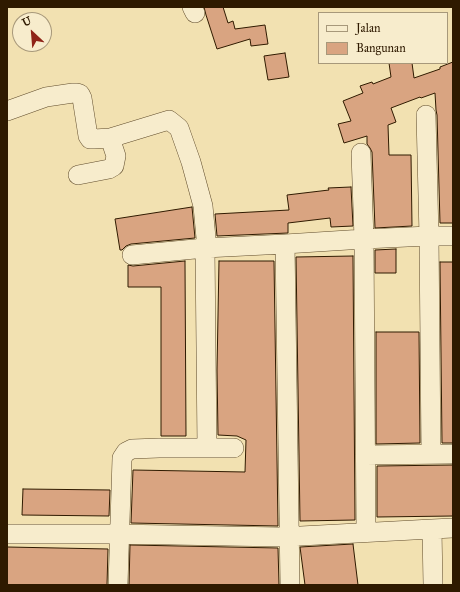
<!DOCTYPE html>
<html>
<head>
<meta charset="utf-8">
<style>
  body { margin:0 }
  #map { position:relative; width:460px; height:592px; overflow:hidden; background:#f2e1b1; font-family:"IM FELL Great Primer",serif }
  canvas { display:block }
  .frame { position:absolute; inset:0; border:8px solid #2f1a00; pointer-events:none }
  .legend { position:absolute; left:318px; top:12px; width:130px; height:52px; box-sizing:border-box; background:#f7eccc; border:1px solid #a7987a; margin:0; padding:5px 7px; list-style:none; font-size:12px; color:#2f1a00 }
  .legend li { display:flex; align-items:center; gap:8px; height:20px }
  .legend b { width:20px; border:1px solid #a7987a }
  .north { position:absolute; left:12px; top:12px; width:40px; height:40px; box-sizing:border-box; background:#f7eccc; border:1px solid #a7987a; border-radius:50%; rotate:334deg; font-size:11px; font-weight:700; line-height:16px; text-align:center; color:#2f1a00 }
  .north::after { content:''; display:block; margin:auto; width:14px; height:18px; background:#8f2418; clip-path:polygon(50% 0,100% 100%,50% 72%,0 100%) }
</style>
</head>
<body>
<div id="map">
<canvas width="460" height="592"></canvas>
<div class="frame"></div>
<ul class="legend">
<li><b style="height:5px;background:#f7eccc"></b>Jalan</li>
<li><b style="height:11px;background:#d9a481"></b>Bangunan</li>
</ul>
<div class="north">U</div>
</div>
<script>
const ctx = document.querySelector('canvas').getContext('2d');
ctx.lineJoin = 'round';
function fillPath(path, color) { ctx.fillStyle = color; ctx.fill(path, 'evenodd'); }
const poly = rows => new Path2D(rows.map(r => 'M' + r).join(''));
function stroke(path, color, width, dash) { ctx.strokeStyle = color; ctx.lineWidth = width; ctx.lineCap = dash ? 'butt' : 'round'; ctx.setLineDash(dash || []); ctx.stroke(path); }
const building = poly([
  [204,7,223,7,228,23,233,21,235,29,265,25,268,44,251,46,250,39,217,49,206,15,204,7],
  [285,53,289,77,268,80,264,56,285,53],
  [453,62,453,223,440,223,437,115,436,110,435,93,421,98,420,97,391,108,396,122,388,125,389,155,411,155,412,226,375,228,372,152,370,148,367,144,367,136,344,143,338,124,351,121,343,101,363,93,360,86,372,82,373,84,391,77,389,63,412,63,414,78,440,69,440,67,453,62],
  [351,187,353,226,331,227,330,218,288,223,288,233,217,236,215,214,289,210,287,195,329,190,328,188,351,187],
  [192,207,195,238,131,244,126,246,122,250,120,250,115,219,192,207],
  [396,249,396,273,375,273,375,250,396,249],
  [353,256,355,520,300,521,296,257,353,256],
  [185,261,186,436,161,436,161,287,128,287,128,265,133,266,185,261],
  [219,261,274,261,278,526,131,523,133,470,245,472,246,440,237,436,218,435,217,370,219,261],
  [440,262,453,262,453,443,442,443,440,262],
  [376,332,419,332,420,443,376,444,376,332],
  [453,465,453,516,377,517,377,466,453,465],
  [23,489,110,490,109,516,22,515,23,489],
  [353,544,358,585,305,585,300,547,353,544],
  [130,545,278,548,279,585,129,585,130,545],
  [7,547,108,549,107,585,7,585,7,547]
]);
const minor = poly([
  [192,7,195,13],
  [7,111,46,97,73,93,77,93,80,94,82,98,88,136,90,139,94,139,110,138,116,156,114,166,109,169,78,175],
  [426,115,429,236,431,454],
  [110,138,169,120,179,128,191,162,203,206,206,238,205,248,207,448],
  [361,153,364,239,366,532],
  [285,244,290,585],
  [132,255,205,248,285,244,364,239,429,236,453,236],
  [366,455,453,454],
  [432,529,433,585],
  [7,534,114,534,282,537,432,529,453,528],
  [118,585,122,458,126,452,132,449,159,448,234,448]
]);
fillPath(building, '#d9a481');
stroke(building, '#2f1a00', 1);
stroke(minor, '#604c2c', 20);
stroke(minor, '#f7eccc', 19);
</script>
</body>
</html>
